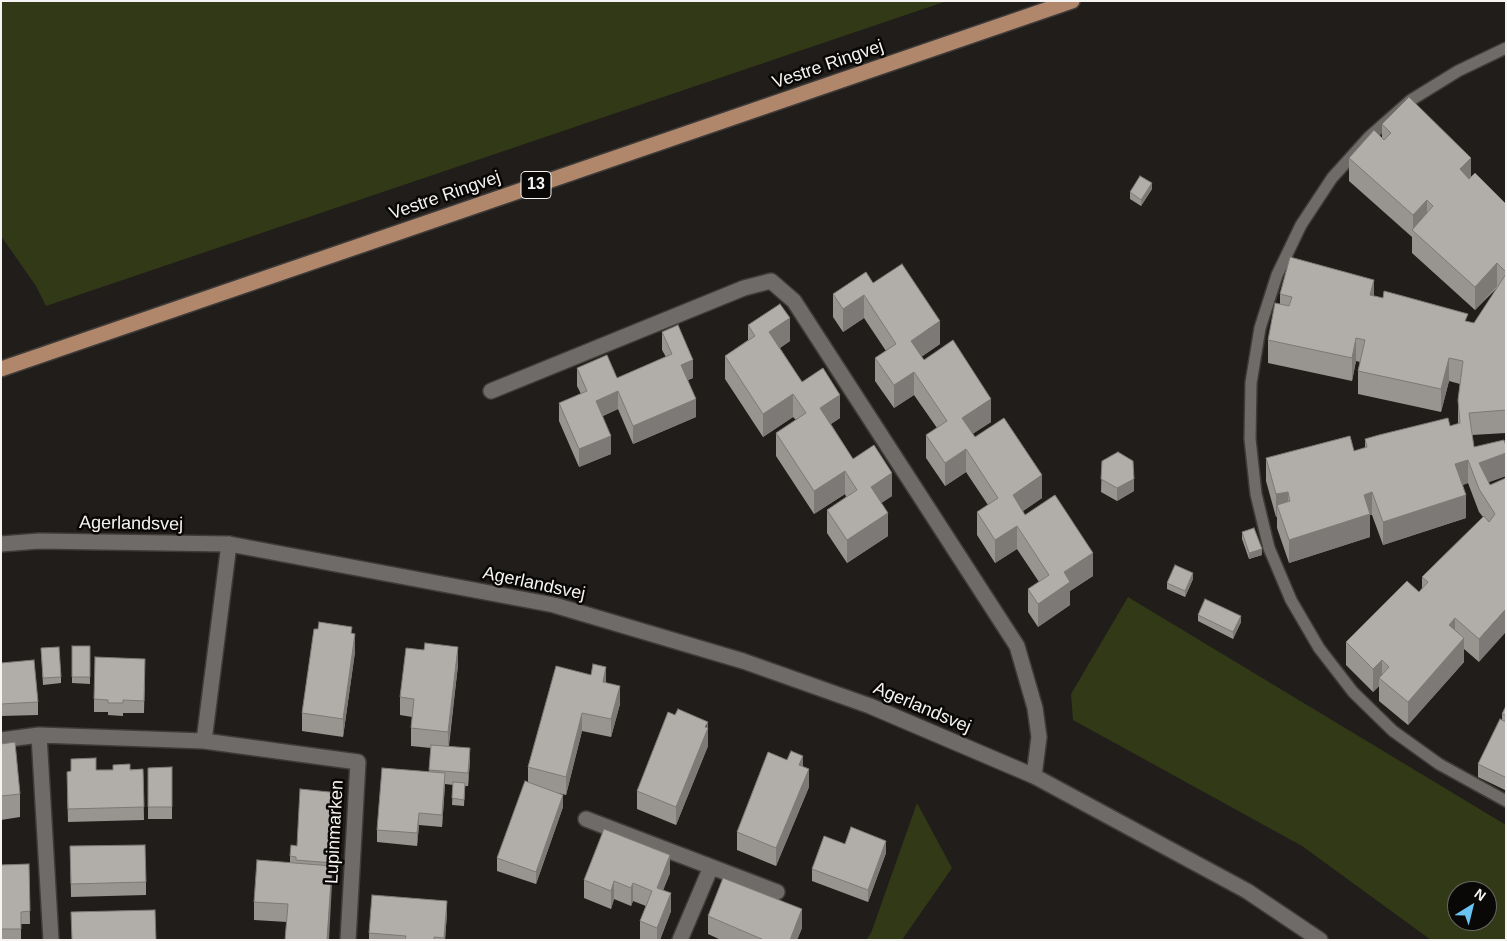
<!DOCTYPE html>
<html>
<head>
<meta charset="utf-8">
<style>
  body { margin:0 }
  #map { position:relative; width:1507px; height:941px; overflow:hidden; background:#201d1a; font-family:Helvetica,sans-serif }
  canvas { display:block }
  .frame { position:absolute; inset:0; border:2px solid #f6f4f2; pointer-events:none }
  .north { position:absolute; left:1447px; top:881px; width:50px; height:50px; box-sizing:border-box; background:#090806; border:1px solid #686664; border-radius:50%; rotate:36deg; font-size:14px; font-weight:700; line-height:20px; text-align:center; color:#f6f4f2 }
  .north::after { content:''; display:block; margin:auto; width:18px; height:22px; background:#6bc3f2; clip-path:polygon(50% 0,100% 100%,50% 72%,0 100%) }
</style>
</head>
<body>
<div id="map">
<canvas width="1507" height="941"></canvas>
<div class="frame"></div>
<div class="north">N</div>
</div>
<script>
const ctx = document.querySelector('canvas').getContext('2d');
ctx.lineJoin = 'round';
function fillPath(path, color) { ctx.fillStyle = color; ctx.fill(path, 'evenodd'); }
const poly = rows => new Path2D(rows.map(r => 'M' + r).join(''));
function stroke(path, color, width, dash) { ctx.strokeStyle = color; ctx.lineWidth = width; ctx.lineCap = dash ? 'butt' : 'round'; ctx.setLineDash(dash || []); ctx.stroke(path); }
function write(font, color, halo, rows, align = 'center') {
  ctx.font = font + ' Helvetica,sans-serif'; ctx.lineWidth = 5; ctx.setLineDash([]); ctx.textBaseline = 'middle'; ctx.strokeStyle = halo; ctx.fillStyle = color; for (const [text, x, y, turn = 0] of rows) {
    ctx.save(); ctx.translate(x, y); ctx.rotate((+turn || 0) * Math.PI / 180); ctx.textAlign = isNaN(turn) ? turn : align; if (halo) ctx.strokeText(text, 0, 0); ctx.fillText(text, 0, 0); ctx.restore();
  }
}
const green = poly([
  [1,1,947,1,46,306,36,286,1,236],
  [1128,597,1506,825,1506,940,1431,940,1302,846,1073,720,1071,694],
  [1457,891,1487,891,1487,921,1457,921],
  [917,803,952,868,902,940,866,940,871,933]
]);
const service = poly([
  [1506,48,1458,71,1411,100,1369,137,1332,178,1301,225,1277,275,1260,328,1251,383,1250,439,1256,494,1269,548,1291,600,1319,648,1353,692,1393,731,1439,764,1506,801]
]);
const minor = poly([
  [491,391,744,288,771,281,794,301,1017,646,1035,708,1039,737,1034,776],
  [39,735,51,940],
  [1,740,39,735,204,741,358,762,348,940],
  [204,741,229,544],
  [586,819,777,892],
  [680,940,711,867]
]);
const tertiary = poly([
  [1,544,39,541,229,544,554,605,743,661,870,706,1034,776,1247,891,1320,940]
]);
const primary = poly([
  [1,369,1072,1]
]);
const wall = poly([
  [1382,124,1471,177,1506,204,1506,433,1472,435,1474,447,1506,446,1506,476,1488,482,1490,485,1506,478,1479,662,1464,649,1464,662,1408,725,1379,701,1379,686,1373,692,1346,665,1346,642,1419,592,1422,588,1422,577,1483,517,1479,512,1468,483,1463,485,1466,518,1383,545,1372,515,1370,515,1370,537,1289,563,1277,528,1277,517,1276,517,1266,481,1266,458,1354,451,1365,448,1365,439,1450,426,1458,424,1458,400,1460,384,1449,381,1441,412,1358,394,1358,371,1360,362,1356,361,1352,381,1268,363,1268,340,1280,304,1280,294,1374,296,1474,323,1498,287,1475,310,1412,253,1412,237,1349,181,1349,158,1382,138],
  [1152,189,1141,206,1130,199,1130,192],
  [873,283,940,344,921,357,924,360,991,422,972,434,975,437,1042,498,1023,511,1025,515,1093,576,1070,591,1070,605,1038,627,1028,612,1028,589,1039,582,1017,549,995,563,977,535,977,512,988,505,966,472,945,486,926,458,926,435,937,428,914,395,894,408,875,381,875,358,886,351,864,318,843,332,833,317,833,294],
  [748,325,790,341,780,348,802,382,840,418,831,424,853,459,892,496,881,503,888,536,847,563,827,533,827,510,846,497,845,494,814,514,776,456,776,433,796,420,793,417,763,437,725,379,725,356,748,340],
  [662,332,693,378,688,380,696,417,633,444,618,409,603,416,611,454,579,467,559,421,559,403,581,394,577,386,577,368,617,378,666,357,662,350],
  [1102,461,1134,491,1117,501,1101,492],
  [1242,532,1262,555,1249,559,1242,539],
  [1193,579,1185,597,1167,589,1167,583],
  [1198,615,1241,622,1233,639,1198,621],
  [352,633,355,652,343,737,302,731,302,713],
  [72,646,90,646,90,684,72,683],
  [41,648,61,677,61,683,43,685],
  [1,663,38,702,38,715,1,716],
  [458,665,449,746,470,760,468,786,465,786,464,806,452,805,453,785,445,784,442,827,419,825,417,846,377,842,377,830,429,772,431,748,411,746,411,728,412,717,400,715,400,697],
  [145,671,144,713,123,713,123,716,108,715,108,712,94,712,94,699],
  [606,682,620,704,611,737,582,731,566,795,558,793,563,807,536,884,497,871,497,858,528,782,528,767],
  [1506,706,1506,787,1505,790,1478,777,1478,764,1502,720,1502,714],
  [708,728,708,746,676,825,637,809,637,791],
  [1,744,20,794,20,817,1,820],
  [71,759,96,770,143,769,144,820,68,822,67,784,71,772],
  [172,767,172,819,148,819,148,768],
  [809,787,776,866,737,850,737,832],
  [339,806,332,876,332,884,287,922,254,920,254,902,290,863,290,856,297,846],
  [845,844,886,853,868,902,812,881,812,869],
  [70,846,146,882,146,895,71,897],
  [29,864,30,924,21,924,21,940,1,940,1,865],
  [670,873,663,890,671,911,660,940,640,939,640,921,646,906,633,901,631,906,614,899,611,909,584,898,584,880],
  [447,913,445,940,369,940,369,933],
  [708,916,802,928,797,940,721,940,708,934]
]);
const shadedWall = poly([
  [1471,158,1471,181,1460,169],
  [1152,183,1152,189,1141,206,1141,200],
  [1427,200,1427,223,1413,231,1413,215],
  [1497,263,1497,286,1475,310,1475,287],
  [1374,280,1374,303,1370,295],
  [864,295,864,318,843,332,843,309],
  [790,318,790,341,769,355,769,332],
  [940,321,940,344,911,364,911,341],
  [1356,338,1356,361,1352,381,1352,358],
  [1449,358,1449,381,1441,412,1441,389],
  [693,360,693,378,681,383,681,365],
  [914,372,914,395,894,408,894,385],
  [618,391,618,409,596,419,596,401],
  [793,394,793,417,763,437,763,414],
  [840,395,840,418,820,431,820,408],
  [696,399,696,417,633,444,633,426],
  [991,399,991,422,962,441,962,418],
  [611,436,611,454,579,467,579,449],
  [966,449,966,472,945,486,945,463],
  [1506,453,1506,476,1479,486,1479,463],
  [1468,460,1468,483,1455,487,1455,464],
  [845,471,845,494,814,514,814,491],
  [892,473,892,496,871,510,871,487],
  [1042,475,1042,498,1013,518,1013,495],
  [1134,479,1134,491,1117,501,1117,488],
  [1288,492,1288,515,1277,505,1277,517,1276,517,1276,494],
  [1372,492,1372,515,1370,515,1370,537,1289,563,1289,540,1364,495],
  [1466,495,1466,518,1383,545,1383,522],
  [888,513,888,536,847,563,847,540],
  [1017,526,1017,549,995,563,995,540],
  [1262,549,1262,555,1249,559,1249,553],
  [1093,553,1093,576,1070,591,1070,605,1038,627,1038,604,1064,572],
  [1193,573,1193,579,1185,597,1185,591],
  [1506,609,1506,632,1479,662,1479,639],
  [1241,616,1241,622,1233,639,1233,632],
  [1455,618,1455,641,1449,625],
  [355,634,355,652,343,737,343,719],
  [1464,638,1464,662,1408,725,1408,702],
  [458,647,458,665,448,750,448,732],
  [1382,660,1382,680,1379,678,1379,686,1373,692,1373,669],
  [606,667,606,685,603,682],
  [620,686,620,704,611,737,611,719],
  [582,713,582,731,566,795,566,777],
  [708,722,708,746,676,825,676,807],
  [470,748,470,760,468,786,468,773],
  [803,756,803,774,799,765],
  [809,769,809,787,776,866,776,848],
  [445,773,445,785,442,827,442,815],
  [1506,775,1506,787,1505,790,1505,777],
  [339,793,339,806,333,876,333,863],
  [563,795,563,807,536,884,536,872],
  [419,813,419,825,417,846,417,833],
  [886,841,886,853,868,902,868,890],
  [670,855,670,873,657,906,657,888],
  [332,866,332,884,329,940,327,940],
  [614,881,614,899,611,909,611,891],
  [633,883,633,901,631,906,631,888],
  [671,893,671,911,660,940,657,940,657,928],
  [447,901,447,913,445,940,444,940],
  [802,909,802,928,797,940,790,940]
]);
const building = poly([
  [1409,97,1471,158,1460,169,1469,179,1475,173,1506,204,1506,272,1497,263,1475,287,1412,230,1433,206,1427,200,1413,215,1349,158,1374,130,1384,140,1391,133,1382,124,1409,97],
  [1140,176,1152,183,1141,200,1130,192,1140,176],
  [1290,257,1374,280,1370,295,1383,298,1384,291,1399,295,1468,314,1465,321,1474,323,1506,274,1506,410,1469,413,1474,447,1504,440,1506,446,1506,453,1479,463,1490,485,1506,478,1506,609,1479,639,1455,618,1449,625,1464,638,1408,702,1379,678,1389,667,1382,660,1373,669,1346,642,1407,581,1419,592,1428,582,1422,577,1484,516,1489,522,1495,514,1479,489,1468,460,1455,464,1466,495,1383,522,1372,492,1364,495,1370,514,1289,540,1277,505,1290,501,1288,492,1276,494,1266,458,1350,436,1354,451,1367,447,1365,439,1379,435,1448,418,1450,426,1460,423,1458,400,1463,361,1449,358,1441,389,1358,371,1365,340,1356,338,1352,358,1268,340,1275,303,1289,306,1292,297,1280,294,1290,257],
  [902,264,940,321,911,341,924,360,953,340,991,399,962,418,975,437,1004,418,1042,475,1013,495,1025,515,1055,495,1093,553,1064,572,1070,582,1038,604,1028,589,1049,575,1017,526,995,540,977,512,998,498,966,449,945,463,926,435,947,421,914,372,894,385,875,358,896,344,864,295,843,309,833,294,866,272,873,283,902,264],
  [780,304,790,318,769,332,802,382,823,368,840,395,820,408,853,459,874,445,892,473,871,487,888,513,847,540,827,510,857,490,845,471,814,491,776,433,806,413,793,394,763,414,725,356,755,336,748,325,780,304],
  [678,325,693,360,681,365,696,399,633,426,618,391,596,401,611,436,579,449,559,403,587,391,577,368,607,355,617,378,672,354,662,332,678,325],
  [1118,452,1133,461,1134,479,1117,488,1101,479,1102,461,1118,452],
  [1254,528,1262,549,1249,553,1242,532,1254,528],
  [1175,565,1193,573,1185,591,1167,583,1175,565],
  [1205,599,1241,616,1233,632,1198,615,1205,599],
  [319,622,352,627,351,633,355,634,343,719,302,713,314,629,318,629,319,622],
  [425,643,458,647,448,732,411,728,414,699,400,697,406,648,424,650,425,643],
  [72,646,90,646,90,677,72,677,72,646],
  [59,647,61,677,43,678,41,648,59,647],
  [95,657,145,659,144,701,123,700,123,703,108,703,108,700,94,699,95,657],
  [34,660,38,702,1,704,1,663,34,660],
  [593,664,606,667,603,682,620,686,611,719,582,713,566,777,528,767,556,666,591,675,593,664],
  [1506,706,1506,715,1502,714,1506,706],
  [678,709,708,722,705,727,708,728,676,807,637,791,668,712,675,715,678,709],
  [1500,719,1506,722,1506,775,1505,777,1478,764,1500,719],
  [15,742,20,794,1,796,1,744,15,742],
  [431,745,470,748,468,773,429,770,431,745],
  [791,751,803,756,799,765,809,769,776,848,737,832,768,752,787,760,791,751],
  [96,758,96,770,113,770,113,765,130,764,130,770,143,769,144,807,68,809,67,772,71,771,71,759,96,758],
  [172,767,172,807,148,807,148,768,172,767],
  [382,768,445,773,442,815,419,813,417,833,377,830,382,768],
  [525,781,563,795,536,872,497,858,525,781],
  [453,782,465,783,464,800,452,798,453,782],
  [300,789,339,793,333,863,296,860,296,857,290,856,291,845,297,846,300,789],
  [851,827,886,841,868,890,812,869,824,836,845,844,851,827],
  [604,829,670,855,657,888,671,893,657,928,640,921,652,891,633,883,631,888,614,881,611,891,584,880,604,829],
  [145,845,146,882,71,884,70,846,145,845],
  [257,860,332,866,327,940,285,940,288,904,254,902,257,860],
  [29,864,30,911,21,912,21,929,1,929,1,865,29,864],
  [723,878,802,909,790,940,764,940,708,916,723,878],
  [372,895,447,901,444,938,434,937,434,940,405,940,406,936,369,933,372,895],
  [155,910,156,940,72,940,71,912,155,910]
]);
const shields = [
  [536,185,30]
];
const shieldNames = [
  ["13",536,185]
];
const streetNames = [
  ["Vestre Ringvej",828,65,-19],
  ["Vestre Ringvej",445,196,-19],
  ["Agerlandsvej",131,524,1],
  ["Agerlandsvej",534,584,12],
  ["Agerlandsvej",922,708,23],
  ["Lupinmarken",335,832,-87]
];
fillPath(green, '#323916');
stroke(service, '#3e3b39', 14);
stroke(minor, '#3e3b39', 18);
stroke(tertiary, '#3e3b39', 18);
stroke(primary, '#3e3b39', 18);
stroke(service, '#6f6b68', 11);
stroke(minor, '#6f6b68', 15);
stroke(tertiary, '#6f6b68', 15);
stroke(primary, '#b1876c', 15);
fillPath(wall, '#989591');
fillPath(shadedWall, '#7c7976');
fillPath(building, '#b1ada9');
stroke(building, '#7c7976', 1);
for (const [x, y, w] of shields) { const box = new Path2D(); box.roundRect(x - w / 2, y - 13.5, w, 27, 4); ctx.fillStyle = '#090806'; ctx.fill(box); stroke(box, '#f6f4f2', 1); }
write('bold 16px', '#f6f4f2', null, shieldNames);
write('18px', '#f6f4f2', '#090806', streetNames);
</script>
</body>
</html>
